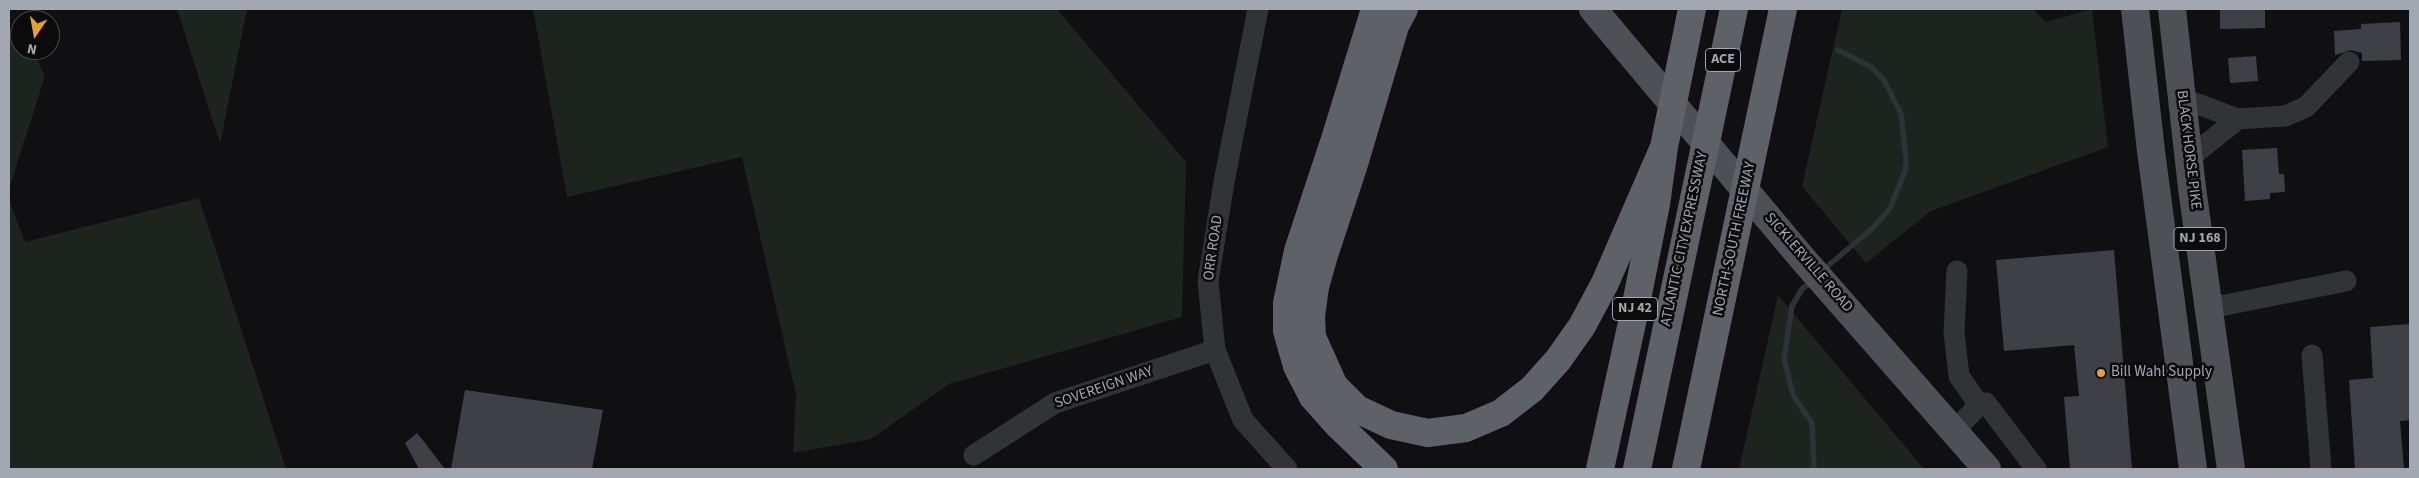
<!DOCTYPE html>
<html>
<head>
<meta charset="utf-8">
<style>
  body { margin:0 }
  #map { position:relative; width:2419px; height:478px; overflow:hidden; background:#101012; font-family:"Source Sans 3",sans-serif }
  canvas { display:block }
  .frame { position:absolute; inset:0; border:10px solid #a2a8b1; pointer-events:none }
  .north { position:absolute; left:10px; top:10px; width:50px; height:50px; box-sizing:border-box; background:#0b0b0c; border:1px solid #474a4e; border-radius:50%; rotate:192deg; font-size:14px; font-weight:700; line-height:20px; text-align:center; color:#a2a8b1 }
  .north::after { content:''; display:block; margin:auto; width:18px; height:22px; background:#e5a035; clip-path:polygon(50% 0,100% 100%,50% 72%,0 100%) }
</style>
</head>
<body>
<div id="map">
<canvas width="2419" height="478"></canvas>
<div class="frame"></div>
<div class="north">N</div>
</div>
<script>
const ctx = document.querySelector('canvas').getContext('2d');
ctx.lineJoin = 'round';
function fillPath(path, color) { ctx.fillStyle = color; ctx.fill(path, 'evenodd'); }
const poly = rows => new Path2D(rows.map(r => 'M' + r).join(''));
function stroke(path, color, width, dash) { ctx.strokeStyle = color; ctx.lineWidth = width; ctx.lineCap = dash ? 'butt' : 'round'; ctx.setLineDash(dash || []); ctx.stroke(path); }
function write(font, color, halo, rows, align = 'center') {
  ctx.font = font + ' "Source Sans 3",sans-serif'; ctx.lineWidth = 5; ctx.setLineDash([]); ctx.textBaseline = 'middle'; ctx.strokeStyle = halo; ctx.fillStyle = color; for (const [text, x, y, turn = 0] of rows) {
    ctx.save(); ctx.translate(x, y); ctx.rotate((+turn || 0) * Math.PI / 180); ctx.textAlign = isNaN(turn) ? turn : align; if (halo) ctx.strokeText(text, 0, 0); ctx.fillText(text, 0, 0); ctx.restore();
  }
}
const green = poly([
  [177,9,247,9,220,144],
  [533,9,1057,9,1186,162,1182,317,949,384,871,439,793,453,796,395,742,157,567,197],
  [1842,9,2033,9,2046,22,2092,9,2108,147,1931,211,1866,263,1802,186],
  [9,36,20,37,20,50,32,50,45,76,9,189],
  [199,198,286,469,9,469,9,200,25,242],
  [1778,295,1924,469,1739,469]
]);
const stream = poly([
  [1823,270,1874,227,1890,208,1905,171,1906,160,1901,114,1884,80,1871,67,1838,50],
  [1813,280,1802,289,1792,306,1784,359,1793,395,1812,423,1814,469]
]);
const building = poly([
  [2220,9,2265,9,2265,28,2220,29],
  [2400,22,2401,60,2362,61,2362,53,2351,50,2335,55,2334,31,2361,29,2361,24],
  [2256,56,2258,81,2230,83,2228,58],
  [2277,148,2279,174,2284,174,2285,192,2270,193,2270,199,2245,201,2242,150],
  [2114,250,2132,469,2070,469,2064,397,2079,396,2074,345,2004,351,1996,260],
  [2410,324,2410,420,2400,421,2404,469,2355,469,2349,380,2373,378,2370,327],
  [465,390,603,410,592,469,451,469],
  [417,433,425,443,445,469,419,469,405,443]
]);
const minor = poly([
  [1258,9,1224,182,1208,281,1215,350,1243,420,1287,469],
  [2182,98,2238,119,2189,158],
  [2238,119,2285,116,2306,107,2349,62],
  [1957,271,1954,332,1959,376,1979,405],
  [2210,308,2346,281],
  [2312,355,2321,469],
  [1954,431,1979,405,1986,403,2036,469],
  [974,455,1055,403,1215,350]
]);
const major = poly([
  [1593,9,1802,258,1987,469],
  [2135,9,2151,151,2193,469],
  [2172,9,2192,188,2231,469]
]);
const highway = poly([
  [1375,9,1335,139,1298,251,1287,303,1287,331,1297,366,1313,397,1338,425,1384,469],
  [1404,9,1395,26,1354,164,1324,255,1315,287,1311,316,1312,337,1334,386,1357,409,1391,425,1428,433,1466,428,1501,413,1532,389,1558,360,1582,326,1605,283,1664,147],
  [1600,469,1635,309,1656,204,1664,147,1692,9],
  [1637,469,1734,9],
  [1686,469,1783,9]
]);
const markers = [
  [2101,373,5,"#e5a035"]
];
const shields = [
  [1723,60,35],
  [2200,239,52],
  [1635,309,45]
];
const shieldNames = [
  ["ACE",1723,60],
  ["NJ 168",2200,239],
  ["NJ 42",1635,309]
];
const streetNames = [
  ["BLACK HORSE PIKE",2188,150,83],
  ["ATLANTIC CITY EXPRESSWAY",1685,239,-78],
  ["NORTH-SOUTH FREEWAY",1735,239,-78],
  ["ORR ROAD",1214,248,-82],
  ["SICKLERVILLE ROAD",1808,263,49],
  ["SOVEREIGN WAY",1104,388,-19]
];
const poiNames = [
  ["Bill Wahl Supply",2111,373]
];
fillPath(green, '#1d241d');
stroke(stream, '#2b3339', 5.5);
fillPath(building, '#3f4045');
stroke(minor, '#323336', 21);
stroke(major, '#4e5055', 28);
stroke(highway, '#5e6167', 28);
for (const [x, y, r, color] of markers) { const dot = new Path2D(); dot.arc(x, y, r, 0, 2 * Math.PI); ctx.fillStyle = color; ctx.fill(dot); stroke(dot, '#0b0b0c', 2); }
for (const [x, y, w] of shields) { const box = new Path2D(); box.roundRect(x - w / 2, y - 11.5, w, 23, 4); ctx.fillStyle = '#0b0b0c'; ctx.fill(box); stroke(box, '#a2a8b1', 1); }
write('bold 14px', '#a2a8b1', null, shieldNames);
write('15px', '#a2a8b1', '#0b0b0c', streetNames);
write('15px', '#a2a8b1', '#0b0b0c', poiNames, 'left');
</script>
</body>
</html>
